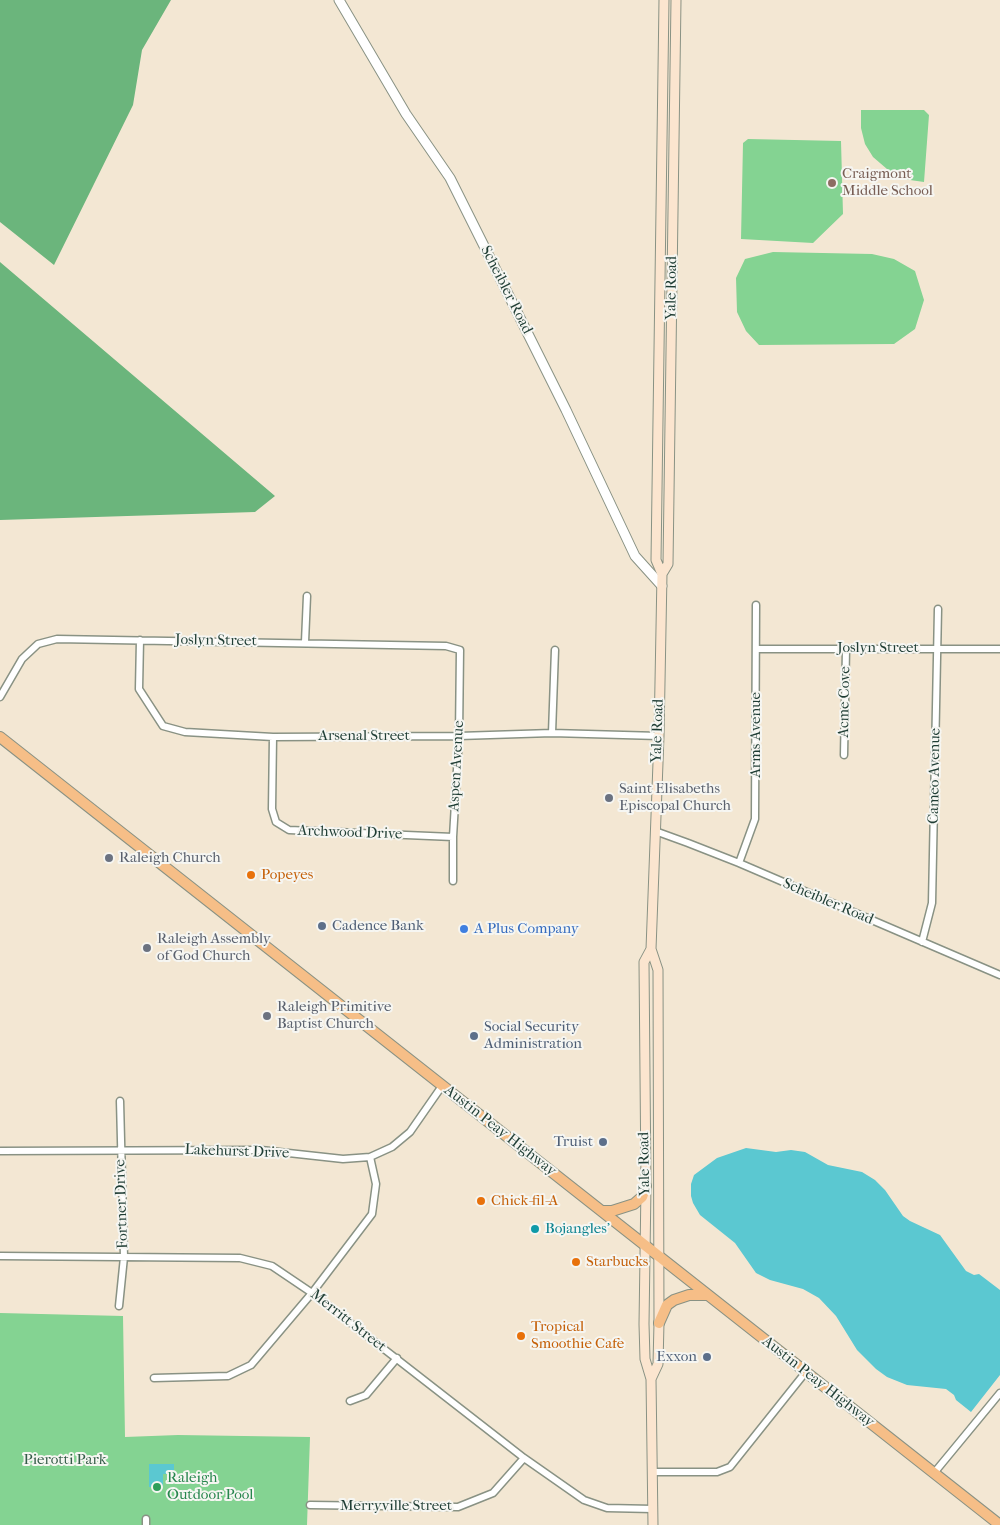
<!DOCTYPE html>
<html>
<head>
<meta charset="utf-8">
<style>
  body { margin:0 }
  canvas { display:block; background:#f3e7d3 }
</style>
</head>
<body>
<canvas width="1000" height="1525"></canvas>
<script>
const ctx = document.querySelector('canvas').getContext('2d');
ctx.lineJoin = 'round';
function fillPath(path, color) { ctx.fillStyle = color; ctx.fill(path, 'evenodd'); }
const poly = rows => new Path2D(rows.map(r => 'M' + r).join(''));
function stroke(path, color, width, dash) { ctx.strokeStyle = color; ctx.lineWidth = width; ctx.lineCap = dash ? 'butt' : 'round'; ctx.setLineDash(dash || []); ctx.stroke(path); }
function write(font, color, halo, rows, align = 'center') {
  ctx.font = font + ' "IM FELL French Canon",serif'; ctx.lineWidth = 4; ctx.setLineDash([]); ctx.textBaseline = 'middle'; ctx.strokeStyle = halo; ctx.fillStyle = color; for (const [text, x, y, turn = 0] of rows) {
    ctx.save(); ctx.translate(x, y); ctx.rotate((+turn || 0) * Math.PI / 180); ctx.textAlign = isNaN(turn) ? turn : align; if (halo) ctx.strokeText(text, 0, 0); ctx.fillText(text, 0, 0); ctx.restore();
  }
}
const green = poly([
  [861,110,924,110,929,115,924,182,903,179,887,169,873,157,865,144,861,128],
  [748,139,841,141,843,214,813,243,741,239,743,143],
  [773,252,872,254,894,259,915,271,924,300,915,329,894,344,759,345,746,331,737,312,736,278,745,259],
  [0,1313,123,1316,125,1437,178,1435,310,1437,307,1525,0,1525]
]);
const forest = poly([
  [0,0,171,0,142,50,133,105,54,265,0,222],
  [0,262,275,496,255,512,0,520]
]);
const water = poly([
  [746,1148,776,1152,791,1150,805,1152,828,1165,862,1172,875,1180,885,1190,903,1216,910,1221,940,1235,966,1271,974,1275,979,1274,1000,1290,1000,1375,971,1412,956,1400,954,1395,946,1389,907,1385,887,1377,876,1369,857,1350,836,1316,819,1298,803,1289,770,1280,756,1273,735,1243,700,1215,693,1203,691,1196,691,1184,694,1175,717,1158],
  [149,1464,174,1464,174,1474,163,1474,163,1487,149,1487]
]);
const minor = poly([
  [140,640,139,689,163,726,185,732,273,737,459,736,552,733,659,736],
  [305,642,307,596],
  [756,649,1000,649],
  [0,697,22,659,38,644,57,639,446,646,460,650,459,736,453,837,453,881],
  [552,733,555,650],
  [273,737,272,809,276,822,289,830,453,837],
  [844,755,846,649],
  [655,831,688,843,739,863,1000,975],
  [739,863,755,819,756,605],
  [922,942,932,903,938,609],
  [0,1151,261,1150,343,1159,370,1157,392,1147,410,1132,442,1086],
  [0,1256,240,1258,272,1266,312,1293,524,1458,584,1500,607,1508,653,1509],
  [119,1306,124,1257,120,1101],
  [154,1378,228,1376,251,1365,312,1293,372,1214,376,1184,370,1157],
  [350,1401,366,1395,397,1358],
  [653,1472,717,1472,730,1467,805,1373],
  [934,1473,1000,1393],
  [310,1505,458,1507,493,1493,524,1458],
  [146,1525,146,1519]
]);
const tertiary = poly([
  [339,0,406,114,450,178,566,410,635,556,662,586]
]);
const secondary = poly([
  [662,574,668,564,676,0],
  [651,949,644,962,646,1186,644,1324,645,1359,651,1379,653,1525],
  [651,1379,658,1364,659,1323,658,970,651,949,659,736,662,574,656,560,664,0]
]);
const primary = poly([
  [0,737,1000,1525],
  [602,1211,612,1211,634,1204,642,1197,646,1186],
  [659,1323,667,1305,674,1300,689,1295,707,1295]
]);
const markers = [
  [832,183,5,"#8d6e63"],
  [609,798,5,"#6b7280"],
  [109,858,5,"#6b7280"],
  [251,875,5,"#e8710a"],
  [322,926,5,"#5c6f8a"],
  [464,929,5,"#3f7fe0"],
  [147,948,5,"#6b7280"],
  [267,1016,5,"#6b7280"],
  [474,1036,5,"#5c6f8a"],
  [603,1142,5,"#5c6f8a"],
  [481,1201,5,"#e8710a"],
  [535,1229,5,"#0f9aa8"],
  [576,1262,5,"#e8710a"],
  [521,1336,5,"#e8710a"],
  [707,1357,5,"#5c6f8a"],
  [157,1487,5,"#2e9e5b"]
];
const educationNames = [
  ["Craigmont",842,174],
  ["Middle School",842,191]
];
const streetNames = [
  ["Yale Road",672,288,-89],
  ["Scheibler Road",506,290,63],
  ["Joslyn Street",216,641,1],
  ["Joslyn Street",878,648],
  ["Acme Cove",845,702,-89],
  ["Yale Road",658,731,-88],
  ["Arms Avenue",756,735,-90],
  ["Arsenal Street",364,736],
  ["Aspen Avenue",457,766,-87],
  ["Cameo Avenue",935,776,-89],
  ["Archwood Drive",350,833,2],
  ["Scheibler Road",828,902,23],
  ["Austin Peay Highway",500,1131,38],
  ["Lakehurst Drive",237,1152,2],
  ["Yale Road",645,1164,-91],
  ["Fortner Drive",122,1204,-92],
  ["Merritt Street",348,1321,38],
  ["Austin Peay Highway",818,1382,38],
  ["Merryville Street",396,1506]
];
const worshipNames = [
  ["Saint Elisabeths",619,789],
  ["Episcopal Church",619,806],
  ["Raleigh Church",119,858],
  ["Raleigh Assembly",157,939],
  ["of God Church",157,956],
  ["Raleigh Primitive",277,1007],
  ["Baptist Church",277,1024]
];
const foodNames = [
  ["Popeyes",261,875],
  ["Chick-fil-A",491,1201],
  ["Starbucks",586,1262],
  ["Tropical",531,1327],
  ["Smoothie Cafe",531,1344]
];
const serviceNames = [
  ["Cadence Bank",332,926],
  ["Social Security",484,1027],
  ["Administration",484,1044],
  ["Truist",593,1142,"right"],
  ["Exxon",697,1357,"right"]
];
const shopNames = [
  ["A Plus Company",474,929]
];
const cultureNames = [
  ["Bojangles'",545,1229]
];
const parkNames = [
  ["Pierotti Park",65,1460]
];
const leisureNames = [
  ["Raleigh",167,1478],
  ["Outdoor Pool",167,1495]
];
fillPath(green, '#84d392');
fillPath(forest, '#6bb57c');
fillPath(water, '#5bc8d1');
stroke(minor, '#899284', 9);
stroke(tertiary, '#899284', 11);
stroke(secondary, '#899284', 11);
stroke(primary, '#899284', 12);
stroke(minor, '#fff', 6);
stroke(tertiary, '#fff', 9);
stroke(secondary, '#fbe5cf', 9);
stroke(primary, '#f6be87', 10);
for (const [x, y, r, color] of markers) { const dot = new Path2D(); dot.arc(x, y, r, 0, 2 * Math.PI); ctx.fillStyle = color; ctx.fill(dot); stroke(dot, '#f6f6f2', 2); }
write('15px', '#785e54', '#f6f6f2', educationNames, 'left');
write('15px', '#1f3d34', '#f6f6f2', streetNames);
write('15px', '#5b616d', '#f6f6f2', worshipNames, 'left');
write('15px', '#c56008', '#f6f6f2', foodNames, 'left');
write('15px', '#4e5e75', '#f6f6f2', serviceNames, 'left');
write('15px', '#366cbe', '#f6f6f2', shopNames, 'left');
write('15px', '#0d838f', '#f6f6f2', cultureNames, 'left');
write('15px', '#335b47', '#f6f6f2', parkNames);
write('15px', '#27864d', '#f6f6f2', leisureNames, 'left');
</script>
</body>
</html>
